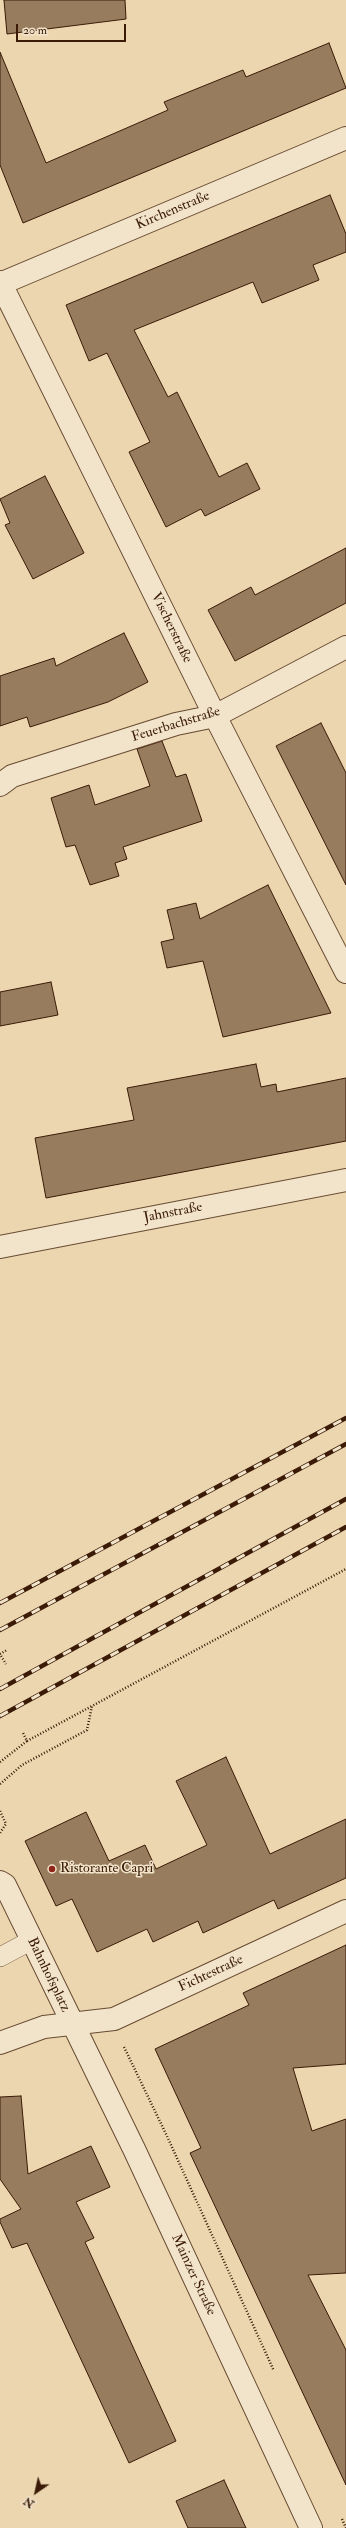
<!DOCTYPE html>
<html>
<head>
<meta charset="utf-8">
<style>
  body { margin:0 }
  #map { position:relative; width:346px; height:2528px; overflow:hidden; background:#ebd6af; font-family:"IM FELL Double Pica",serif }
  canvas { display:block }
  .north { position:absolute; left:16px; top:2472px; width:40px; height:40px; -webkit-text-stroke:3px #f2e4cb; paint-order:stroke; rotate:214deg; font-size:11px; font-weight:700; line-height:16px; text-align:center; color:#3b1b07 }
  .north::after { content:''; display:block; margin:auto; width:14px; height:18px; background:#3b1b07; clip-path:polygon(50% 0,100% 100%,50% 72%,0 100%) }
  .scale { position:absolute; left:16px; top:24px; width:110px; height:18px; box-sizing:border-box; border:2px solid #3b1b07; border-top:0; padding-left:5px; font-size:12px; line-height:14px; white-space:nowrap; color:#3b1b07; -webkit-text-stroke:3px #f2e4cb; paint-order:stroke }
</style>
</head>
<body>
<div id="map">
<canvas width="346" height="2528"></canvas>
<div class="north">N</div>
<div class="scale">20 m</div>
</div>
<script>
const ctx = document.querySelector('canvas').getContext('2d');
ctx.lineJoin = 'round';
function fillPath(path, color) { ctx.fillStyle = color; ctx.fill(path, 'evenodd'); }
const poly = rows => new Path2D(rows.map(r => 'M' + r).join(''));
function stroke(path, color, width, dash) { ctx.strokeStyle = color; ctx.lineWidth = width; ctx.lineCap = dash ? 'butt' : 'round'; ctx.setLineDash(dash || []); ctx.stroke(path); }
function write(font, color, halo, rows, align = 'center') {
  ctx.font = font + ' "IM FELL Double Pica",serif'; ctx.lineWidth = 3; ctx.setLineDash([]); ctx.textBaseline = 'middle'; ctx.strokeStyle = halo; ctx.fillStyle = color; for (const [text, x, y, turn = 0] of rows) {
    ctx.save(); ctx.translate(x, y); ctx.rotate((+turn || 0) * Math.PI / 180); ctx.textAlign = isNaN(turn) ? turn : align; if (halo) ctx.strokeText(text, 0, 0); ctx.fillText(text, 0, 0); ctx.restore();
  }
}
const building = poly([
  [4,0,125,0,126,19,7,34,4,0],
  [329,43,346,88,23,223,0,165,0,52,46,163,168,110,164,102,243,70,246,77,329,43],
  [330,195,346,234,346,252,313,265,319,280,262,303,253,282,134,330,168,397,177,392,219,477,247,463,260,489,205,516,201,509,166,527,129,452,150,442,107,353,89,361,66,305,330,195],
  [45,476,84,553,33,579,5,525,10,523,0,499,45,476],
  [346,548,346,603,235,661,208,610,251,587,255,595,346,548],
  [124,633,148,682,108,702,30,727,27,717,0,726,0,676,54,658,56,666,124,633],
  [321,723,346,773,346,885,276,746,321,723],
  [162,741,176,777,186,774,202,821,123,847,127,859,115,863,119,876,90,885,75,845,66,847,51,798,89,785,95,805,150,786,137,749,162,741],
  [268,885,331,1013,223,1037,203,961,167,968,161,942,174,939,167,910,196,903,200,919,268,885],
  [51,982,58,1015,0,1026,0,992,51,982],
  [256,1064,261,1087,276,1084,277,1092,346,1078,346,1141,46,1198,35,1138,134,1120,127,1088,256,1064],
  [226,1757,270,1854,346,1819,346,1878,278,1909,274,1900,203,1933,198,1921,153,1942,147,1929,97,1952,72,1899,56,1906,25,1841,86,1812,109,1861,145,1845,156,1869,207,1845,176,1781,226,1757],
  [346,1945,346,2064,293,2068,312,2131,346,2119,346,2273,308,2275,346,2350,346,2485,190,2153,201,2148,155,2049,249,2005,243,1993,346,1945],
  [21,2096,28,2174,91,2146,110,2187,76,2202,94,2238,85,2242,176,2441,129,2463,27,2243,12,2248,0,2222,0,2219,21,2209,0,2179,0,2097,21,2096],
  [224,2480,246,2528,188,2528,176,2501,224,2480]
]);
const path = poly([
  [0,1654,7,1650],
  [1,1656,6,1664],
  [27,1741,92,1706],
  [0,1762,27,1741,23,1733],
  [0,1784,22,1765,87,1730,92,1706,346,1569],
  [0,1811,6,1824,0,1833],
  [124,2047,166,2134,274,2371],
  [342,2519,346,2528]
]);
const lane = poly([
  [0,1957,32,1940]
]);
const street = poly([
  [0,282,215,716,346,972],
  [0,284,346,138],
  [0,785,12,776,176,724,215,716,346,647],
  [0,1247,346,1180],
  [0,1882,5,1885,134,2149,311,2528],
  [0,2043,44,2027,114,2019,346,1911]
]);
const rail = poly([
  [0,1603,346,1418],
  [0,1630,346,1444],
  [0,1689,346,1499],
  [0,1716,346,1527]
]);
const markers = [
  [52,1869,4,"#8f2418"]
];
const streetNames = [
  ["Kirchenstraße",173,211,-23],
  ["Vischerstraße",171,628,64],
  ["Feuerbachstraße",176,725,-17],
  ["Jahnstraße",173,1213,-11],
  ["Fichtestraße",211,1974,-25],
  ["Bahnhofsplatz",48,1975,64],
  ["Mainzer Straße",193,2275,65]
];
const poiNames = [
  ["Ristorante Capri",60,1869]
];
fillPath(building, '#977c5e');
stroke(building, '#3b1b07', 1);
stroke(lane, '#674a31', 20);
stroke(street, '#674a31', 24);
stroke(path, '#3b1b07', 2.5, [1, 2]);
stroke(lane, '#f2e4cb', 19);
stroke(street, '#f2e4cb', 22);
stroke(rail, '#3b1b07', 4.5);
stroke(rail, '#f2e4cb', 3, [9]);
for (const [x, y, r, color] of markers) { const dot = new Path2D(); dot.arc(x, y, r, 0, 2 * Math.PI); ctx.fillStyle = color; ctx.fill(dot); stroke(dot, '#f2e4cb', 1.5); }
write('14px', '#3b1b07', '#f2e4cb', streetNames);
write('14px', '#3b1b07', '#f2e4cb', poiNames, 'left');
</script>
</body>
</html>
